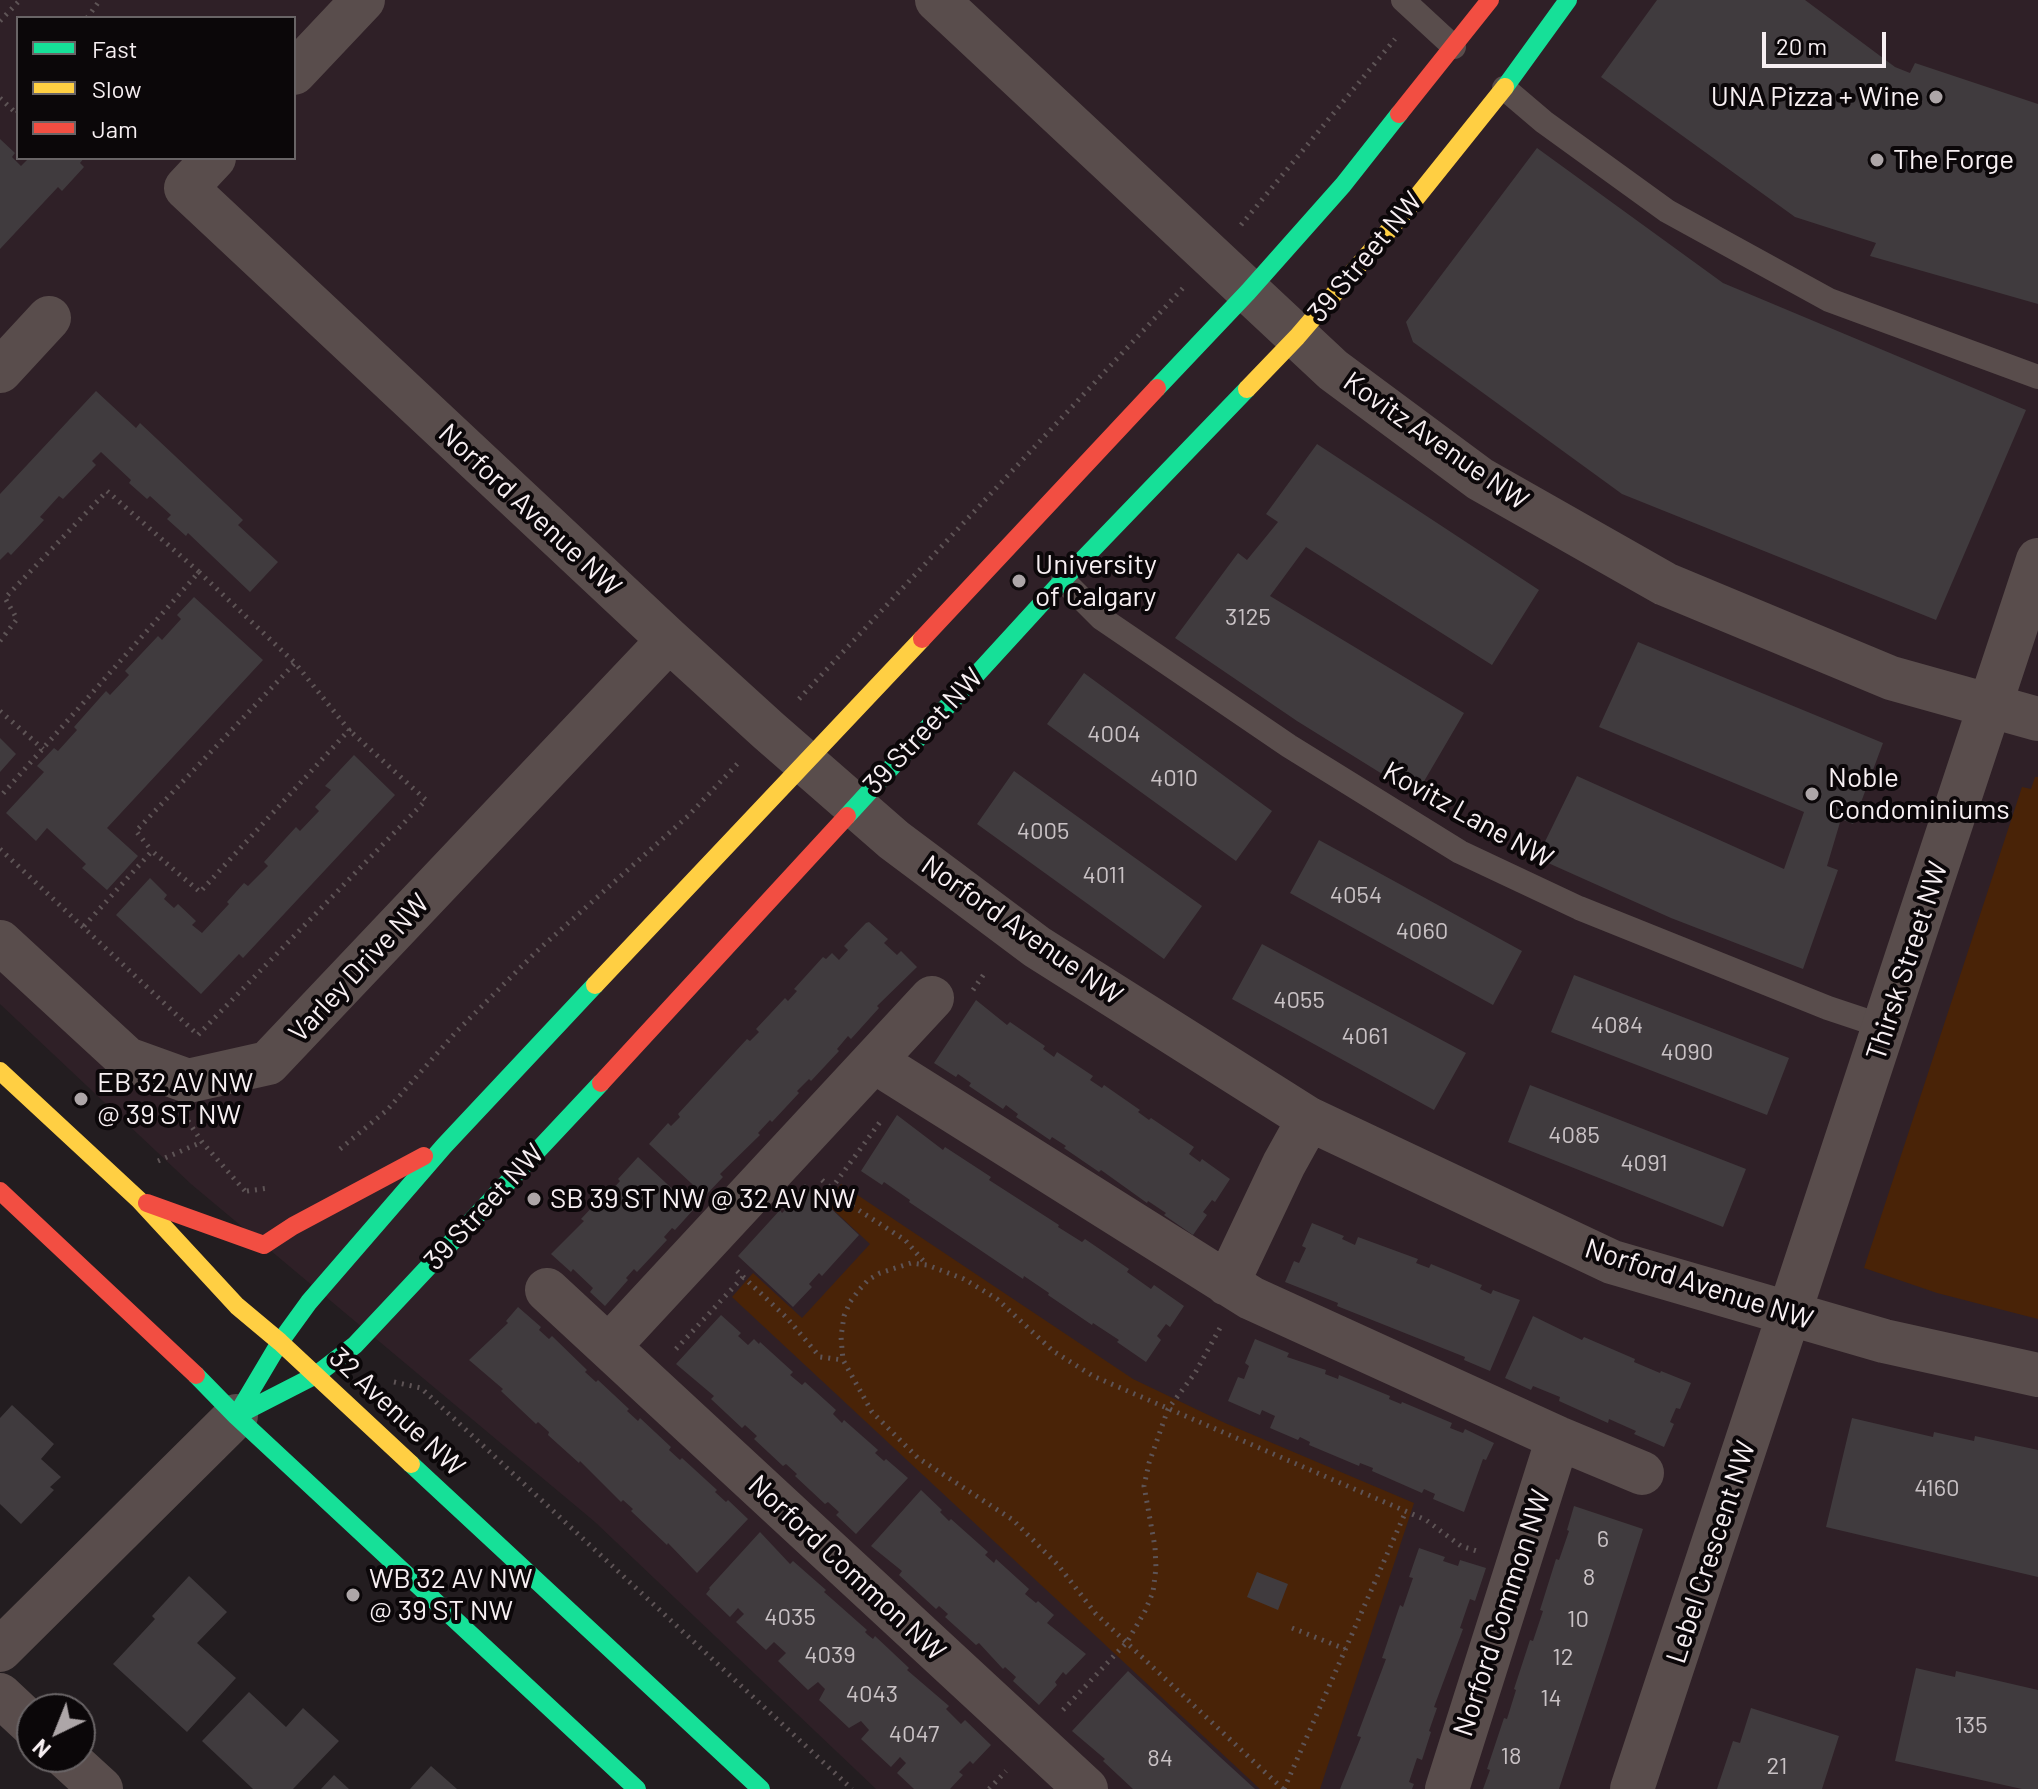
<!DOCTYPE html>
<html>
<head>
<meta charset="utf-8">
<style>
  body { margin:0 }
  #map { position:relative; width:2038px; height:1789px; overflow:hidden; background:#231d20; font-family:Barlow,sans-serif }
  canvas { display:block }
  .legend { position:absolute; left:16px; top:16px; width:280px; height:144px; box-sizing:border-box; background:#0b0709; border:2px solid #696466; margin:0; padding:10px 14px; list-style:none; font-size:24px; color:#f7eff2 }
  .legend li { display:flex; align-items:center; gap:16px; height:40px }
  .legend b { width:40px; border:2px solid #696466 }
  .north { position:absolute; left:16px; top:1693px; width:80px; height:80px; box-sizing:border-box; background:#0b0709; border:2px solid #696466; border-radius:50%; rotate:223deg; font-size:22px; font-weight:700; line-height:32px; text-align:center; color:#f7eff2 }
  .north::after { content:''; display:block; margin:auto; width:28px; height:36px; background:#ada6a8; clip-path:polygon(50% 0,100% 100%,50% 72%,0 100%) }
  .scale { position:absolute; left:1762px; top:32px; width:124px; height:36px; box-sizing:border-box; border:4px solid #f7eff2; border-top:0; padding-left:10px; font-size:24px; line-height:28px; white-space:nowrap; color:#f7eff2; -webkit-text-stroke:6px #0b0709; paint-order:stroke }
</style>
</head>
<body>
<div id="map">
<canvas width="2038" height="1789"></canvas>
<ul class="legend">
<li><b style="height:10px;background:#16e098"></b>Fast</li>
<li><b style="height:10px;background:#ffcf43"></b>Slow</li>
<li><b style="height:10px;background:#f24e42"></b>Jam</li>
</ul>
<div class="north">N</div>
<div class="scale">20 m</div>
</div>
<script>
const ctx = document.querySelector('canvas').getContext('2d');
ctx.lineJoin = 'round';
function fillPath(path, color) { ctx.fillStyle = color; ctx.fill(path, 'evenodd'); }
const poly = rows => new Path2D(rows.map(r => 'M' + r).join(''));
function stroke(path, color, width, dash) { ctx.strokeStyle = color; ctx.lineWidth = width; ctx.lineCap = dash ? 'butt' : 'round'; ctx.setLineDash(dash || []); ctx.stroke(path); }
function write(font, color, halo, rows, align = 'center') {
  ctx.font = font + ' Barlow,sans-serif'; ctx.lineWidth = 8; ctx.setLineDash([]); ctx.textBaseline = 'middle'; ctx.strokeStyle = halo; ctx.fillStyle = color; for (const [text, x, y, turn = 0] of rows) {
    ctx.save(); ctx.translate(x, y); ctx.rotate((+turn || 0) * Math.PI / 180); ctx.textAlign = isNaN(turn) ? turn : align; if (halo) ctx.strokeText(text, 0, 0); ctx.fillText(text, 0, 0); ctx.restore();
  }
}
const built = poly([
  [0,0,2038,0,2038,1789,876,1789,595,1522,191,1184,0,1004],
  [18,18,294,18,294,158,18,158]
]);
const green = poly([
  [2035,777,2038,777,2038,1319,1937,1293,1864,1268,2022,787,2031,789],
  [841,1184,1133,1379,1225,1423,1414,1503,1320,1789,1260,1789,732,1297,753,1273,802,1318,870,1244,826,1203]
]);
const building = poly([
  [1657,0,1805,0,1895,67,1910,73,1915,63,2038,104,2038,304,1870,256,1876,243,1795,217,1601,77],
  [0,139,15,153,12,157,21,166,29,158,84,158,80,163,84,167,62,191,58,187,0,249],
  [1537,148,1723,283,2026,410,1936,620,1622,494,1413,342,1406,322],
  [96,391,136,428,140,423,243,520,238,525,278,562,250,592,188,533,186,536,167,519,171,515,150,496,147,499,129,483,131,480,101,452,92,461,96,465,63,499,59,496,40,517,44,520,11,555,8,552,0,560,0,494],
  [1317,444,1539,590,1492,665,1306,547,1270,596,1464,713,1416,795,1297,721,1175,638,1238,553,1247,560,1278,522,1266,514],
  [194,597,263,660,107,828,138,856,107,890,82,868,86,864,47,828,36,841,6,813,44,772,37,766,54,748,58,751,77,730,74,727,106,691,110,695,129,675,125,671,158,636,162,640,181,619,177,615],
  [1638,642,1883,743,1853,824,1841,819,1827,866,1838,870,1803,969,1671,918,1537,858,1577,776,1784,869,1804,812,1599,727],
  [1084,673,1272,811,1236,861,1047,724],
  [0,738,16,754,0,772],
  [354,755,395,795,243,958,239,954,201,994,116,915,150,878,167,895,164,899,174,908,178,904,196,921,192,925,202,933,229,904,227,902,244,883,248,886,268,866,264,862,296,827,300,831,319,811,315,807,331,790,325,786],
  [1014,771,1202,906,1164,959,977,824],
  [1319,840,1522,951,1493,1005,1290,893],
  [869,922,888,939,884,943,897,955,901,951,917,967,877,1006,879,1008,851,1039,848,1036,837,1049,839,1051,811,1081,809,1079,797,1091,799,1093,772,1122,770,1120,758,1133,760,1135,720,1174,723,1177,705,1196,649,1144,668,1123,671,1126,680,1117,678,1114,747,1039,750,1041,759,1032,756,1029,785,998,788,1001,797,991,794,989,823,957,826,959,832,953,839,960,848,950,844,946,866,923],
  [1262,944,1466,1053,1434,1110,1232,999],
  [1574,975,1789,1058,1767,1115,1551,1032],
  [976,1000,1007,1025,1010,1022,1045,1046,1043,1049,1054,1057,1057,1052,1093,1076,1090,1080,1102,1088,1104,1085,1140,1110,1138,1112,1149,1120,1151,1118,1194,1147,1189,1154,1200,1162,1202,1159,1230,1179,1215,1202,1212,1200,1203,1212,1207,1215,1193,1235,1164,1215,1166,1213,1148,1201,1147,1203,1101,1170,1099,1172,1064,1148,1066,1146,1052,1137,1050,1140,1016,1117,1018,1114,1006,1105,1003,1109,969,1086,971,1083,958,1074,956,1077,934,1063],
  [1530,1085,1746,1169,1723,1227,1508,1142],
  [897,1115,943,1150,945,1147,991,1177,989,1180,1059,1225,1058,1227,1082,1242,1085,1239,1129,1269,1127,1272,1151,1289,1154,1285,1184,1306,1170,1327,1166,1324,1157,1336,1161,1340,1146,1362,1117,1342,1119,1340,1093,1323,1092,1325,1048,1295,1049,1293,1024,1276,1023,1279,909,1202,910,1200,884,1182,882,1185,861,1171],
  [638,1157,694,1209,675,1230,672,1228,664,1237,667,1240,637,1272,634,1269,626,1278,628,1280,605,1306,590,1292,593,1288,573,1269,571,1272,551,1254,584,1221,581,1219,610,1188,612,1190,620,1181,618,1179],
  [805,1184,859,1235,822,1276,819,1273,809,1284,812,1287,793,1307,738,1256,780,1210,782,1213,788,1207,784,1204],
  [1312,1223,1344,1236,1342,1239,1355,1245,1358,1237,1418,1259,1416,1263,1429,1268,1431,1264,1482,1285,1480,1289,1491,1294,1493,1290,1520,1300,1490,1371,1464,1360,1465,1357,1337,1306,1338,1303,1285,1282,1294,1261,1299,1263,1306,1248,1302,1246],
  [518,1307,541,1327,539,1330,549,1339,552,1336,587,1370,585,1372,596,1382,598,1380,629,1409,627,1411,638,1421,640,1418,671,1447,669,1450,680,1460,682,1458,717,1490,715,1492,726,1502,728,1500,748,1519,697,1573,668,1543,667,1545,631,1511,633,1509,623,1500,621,1502,580,1461,579,1463,548,1435,549,1432,538,1422,536,1424,501,1391,503,1389,469,1360,508,1323,506,1321],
  [721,1315,741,1333,738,1336,748,1345,754,1339,759,1344,760,1342,793,1372,790,1375,802,1385,805,1382,836,1410,833,1414,842,1423,844,1420,878,1450,875,1453,884,1461,886,1459,908,1478,856,1534,836,1515,839,1512,828,1502,825,1504,795,1476,797,1474,786,1464,783,1466,754,1439,757,1436,745,1425,742,1428,711,1399,714,1396,676,1364],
  [1533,1316,1582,1340,1584,1337,1635,1359,1634,1362,1660,1373,1661,1371,1691,1383,1680,1409,1676,1408,1670,1422,1674,1424,1664,1447,1634,1434,1636,1431,1609,1419,1608,1423,1559,1401,1560,1397,1533,1386,1531,1390,1505,1378],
  [1255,1339,1289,1353,1287,1357,1326,1370,1325,1374,1338,1379,1339,1375,1390,1396,1389,1399,1401,1404,1402,1402,1452,1423,1450,1428,1463,1433,1465,1429,1494,1443,1486,1460,1483,1459,1464,1512,1433,1499,1435,1494,1424,1489,1422,1493,1372,1471,1373,1468,1360,1463,1359,1466,1309,1445,1310,1442,1300,1437,1298,1440,1270,1428,1275,1416,1262,1410,1260,1415,1228,1401,1238,1377,1244,1379,1249,1366,1245,1363],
  [12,1405,54,1444,41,1459,61,1477,50,1487,54,1490,21,1524,0,1504,0,1418],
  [1852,1418,1933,1437,1934,1432,1974,1441,1975,1436,2038,1450,2038,1577,1826,1527],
  [921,1490,942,1510,940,1512,949,1521,951,1519,988,1552,985,1555,994,1563,996,1559,1029,1589,1025,1594,1036,1603,1038,1601,1054,1615,1047,1623,1086,1654,1066,1675,1063,1672,1055,1682,1057,1685,1039,1705,1013,1681,1016,1677,1005,1667,1003,1669,979,1643,976,1645,945,1617,948,1614,939,1606,936,1609,899,1575,902,1571,871,1546],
  [1574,1506,1643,1529,1605,1649,1559,1789,1483,1789,1490,1770,1487,1769,1504,1718,1507,1719,1516,1690,1514,1689,1530,1640,1533,1641,1543,1611,1540,1610,1556,1559,1559,1560,1569,1531,1567,1530],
  [760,1532,790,1564,793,1561,810,1576,826,1590,824,1592,867,1630,865,1632,868,1635,873,1639,875,1636,909,1668,907,1670,949,1706,946,1709,961,1724,965,1720,991,1745,973,1764,970,1761,959,1772,963,1775,950,1789,914,1789,897,1773,906,1763,900,1757,891,1767,861,1739,869,1730,861,1721,849,1728,819,1700,825,1689,818,1682,808,1690,778,1661,786,1653,774,1642,766,1650,736,1622,744,1614,738,1608,730,1617,706,1594,710,1589,709,1588],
  [1419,1548,1445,1557,1443,1561,1458,1566,1460,1560,1486,1568,1475,1601,1470,1599,1460,1628,1463,1629,1434,1707,1437,1708,1429,1731,1431,1732,1422,1760,1417,1758,1409,1782,1414,1784,1412,1789,1340,1789,1361,1737,1357,1736,1386,1659,1382,1658,1400,1605,1403,1607,1413,1578,1409,1577],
  [1257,1572,1288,1584,1278,1610,1247,1597],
  [189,1576,227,1612,197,1643,236,1678,187,1732,113,1664,155,1619,152,1616],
  [1916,1668,1955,1677,1956,1671,2038,1690,2038,1789,2022,1789,1895,1761],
  [1128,1671,1220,1757,1255,1789,1133,1789,1103,1761,1105,1759,1072,1731],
  [249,1692,286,1727,303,1708,339,1741,293,1789,253,1789,202,1741],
  [1751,1708,1839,1736,1822,1789,1717,1789,1733,1741,1740,1743],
  [431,1766,457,1789,410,1789],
  [334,1775,349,1789,321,1789]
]);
const path = poly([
  [87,18,100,0],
  [0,21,20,0],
  [0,98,17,114,18,112],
  [1241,225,1395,39],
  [199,572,295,663],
  [0,641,17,619,5,598,107,491,199,572,0,797],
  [799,699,1183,288],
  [0,711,43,749],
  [0,849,198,1035,426,800,349,730],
  [84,926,152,851,200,892,349,730,295,663,136,831,152,851],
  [973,990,984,974],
  [188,1121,202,1142,245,1191],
  [340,1149,387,1110,456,1032,537,951,688,816,740,761],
  [158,1161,202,1142],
  [822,1180,846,1202,905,1240,926,1264],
  [831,1189,880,1122],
  [247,1191,269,1188],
  [737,1271,787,1318,820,1357,843,1360],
  [676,1349,743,1277],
  [394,1382,421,1388,852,1789],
  [1292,1628,1345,1649],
  [1063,1710,1127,1642,1145,1611,1153,1592,1156,1568,1155,1547,1144,1486,1149,1463,1168,1409,1195,1373,1220,1328],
  [989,1789,1006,1771],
  [1283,1789,1096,1614,1058,1565,1013,1520,918,1458,872,1412,843,1360,841,1337,844,1316,850,1302,859,1290,868,1280,880,1273,911,1263,927,1265,964,1279,997,1299,1053,1351,1093,1376,1426,1520,1461,1546,1480,1552],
  [1284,1789,1406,1511]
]);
const lane = poly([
  [1403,0,1454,47],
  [1504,88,1544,122,1667,211,1829,300,2038,377],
  [1063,580,1101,618,1289,746,1460,852,1579,908,1828,1008,1885,1027]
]);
const street = poly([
  [937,0,1333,370,1480,479,1665,584,1891,678,2038,719],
  [294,73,363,0],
  [214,158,186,188,669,640,769,731,894,840,1037,947,1309,1119,1612,1262,1884,1341,2038,1375],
  [0,371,49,318],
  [0,942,127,1059,188,1081,268,1063,669,640],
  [874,1061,1251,1298,1558,1438,1642,1473],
  [1227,1284,1284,1164,1309,1119],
  [547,1290,1086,1789],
  [609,1346,932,998],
  [0,1650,236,1416],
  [0,1695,32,1725],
  [66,1757,101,1789],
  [1447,1789,1558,1438],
  [1632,1789,2038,560]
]);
const fast = poly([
  [1505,87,1568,0],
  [1157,388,1248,292,1343,185,1399,114],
  [847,816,1063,580,1247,389],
  [196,1375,236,1416,637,1789],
  [236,1416,316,1375,355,1345,601,1083],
  [236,1416,280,1342,309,1302,444,1146,595,985],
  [411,1464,761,1789]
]);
const slow = poly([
  [1247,389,1297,337,1408,208,1505,87],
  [595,985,922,639],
  [0,1071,139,1200,237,1306,280,1342,411,1464]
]);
const jam = poly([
  [1399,114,1490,0],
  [922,639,1157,388],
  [601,1083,847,816],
  [0,1191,196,1375],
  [147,1203,264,1245,293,1226,424,1156]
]);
const markers = [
  [1936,97,8,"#ada6a8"],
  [1877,160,8,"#ada6a8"],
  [1019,581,8,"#ada6a8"],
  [1812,794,8,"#ada6a8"],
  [81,1099,8,"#ada6a8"],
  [534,1199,8,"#ada6a8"],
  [353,1595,8,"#ada6a8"]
];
const numberNames = [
  ["3125",1248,617],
  ["4004",1114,734],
  ["4010",1174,778],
  ["4005",1043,831],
  ["4011",1104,875],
  ["4054",1356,895],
  ["4060",1422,931],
  ["4055",1299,1000],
  ["4084",1617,1025],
  ["4061",1365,1036],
  ["4090",1687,1052],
  ["4085",1574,1135],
  ["4091",1644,1163],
  ["4160",1937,1488],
  ["6",1603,1539],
  ["8",1589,1577],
  ["4035",790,1617],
  ["10",1578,1619],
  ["4039",830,1655],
  ["12",1563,1657],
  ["4043",872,1694],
  ["14",1551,1698],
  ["135",1971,1725],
  ["4047",914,1734],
  ["18",1511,1756],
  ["84",1160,1758],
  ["21",1777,1766]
];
const poiNames = [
  ["UNA Pizza + Wine",1920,97,"right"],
  ["The Forge",1893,160],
  ["University",1035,565],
  ["of Calgary",1035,597],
  ["Noble",1828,778],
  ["Condominiums",1828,810],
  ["EB 32 AV NW",97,1083],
  ["@ 39 ST NW",97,1115],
  ["SB 39 ST NW @ 32 AV NW",550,1199],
  ["WB 32 AV NW",369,1579],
  ["@ 39 ST NW",369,1611]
];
const streetNames = [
  ["39 Street NW",1365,257,-50],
  ["Kovitz Avenue NW",1436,441,35],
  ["Norford Avenue NW",530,510,43],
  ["39 Street NW",923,731,-47],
  ["Kovitz Lane NW",1468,815,29],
  ["Norford Avenue NW",1022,930,35],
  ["Thirsk Street NW",1907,961,-72],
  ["Varley Drive NW",359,968,-47],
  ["39 Street NW",484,1207,-47],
  ["Norford Avenue NW",1699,1284,18],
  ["32 Avenue NW",397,1412,43],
  ["Lebel Crescent NW",1711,1552,-72],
  ["Norford Common NW",847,1568,43],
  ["Norford Common NW",1502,1613,-72]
];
fillPath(built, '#2f2027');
fillPath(green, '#492307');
fillPath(building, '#403b3e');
stroke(path, '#5e5456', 5, [2, 6]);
stroke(lane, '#594d4c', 24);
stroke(street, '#594d4c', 44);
stroke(fast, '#16e098', 18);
stroke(slow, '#ffcf43', 18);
stroke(jam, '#f24e42', 18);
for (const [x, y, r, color] of markers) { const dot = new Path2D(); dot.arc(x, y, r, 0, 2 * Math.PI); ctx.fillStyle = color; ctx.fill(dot); stroke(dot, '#0b0709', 3); }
write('24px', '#c9c2c5', null, numberNames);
write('28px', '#f7eff2', '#0b0709', poiNames, 'left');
write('28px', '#f7eff2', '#0b0709', streetNames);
</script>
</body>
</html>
